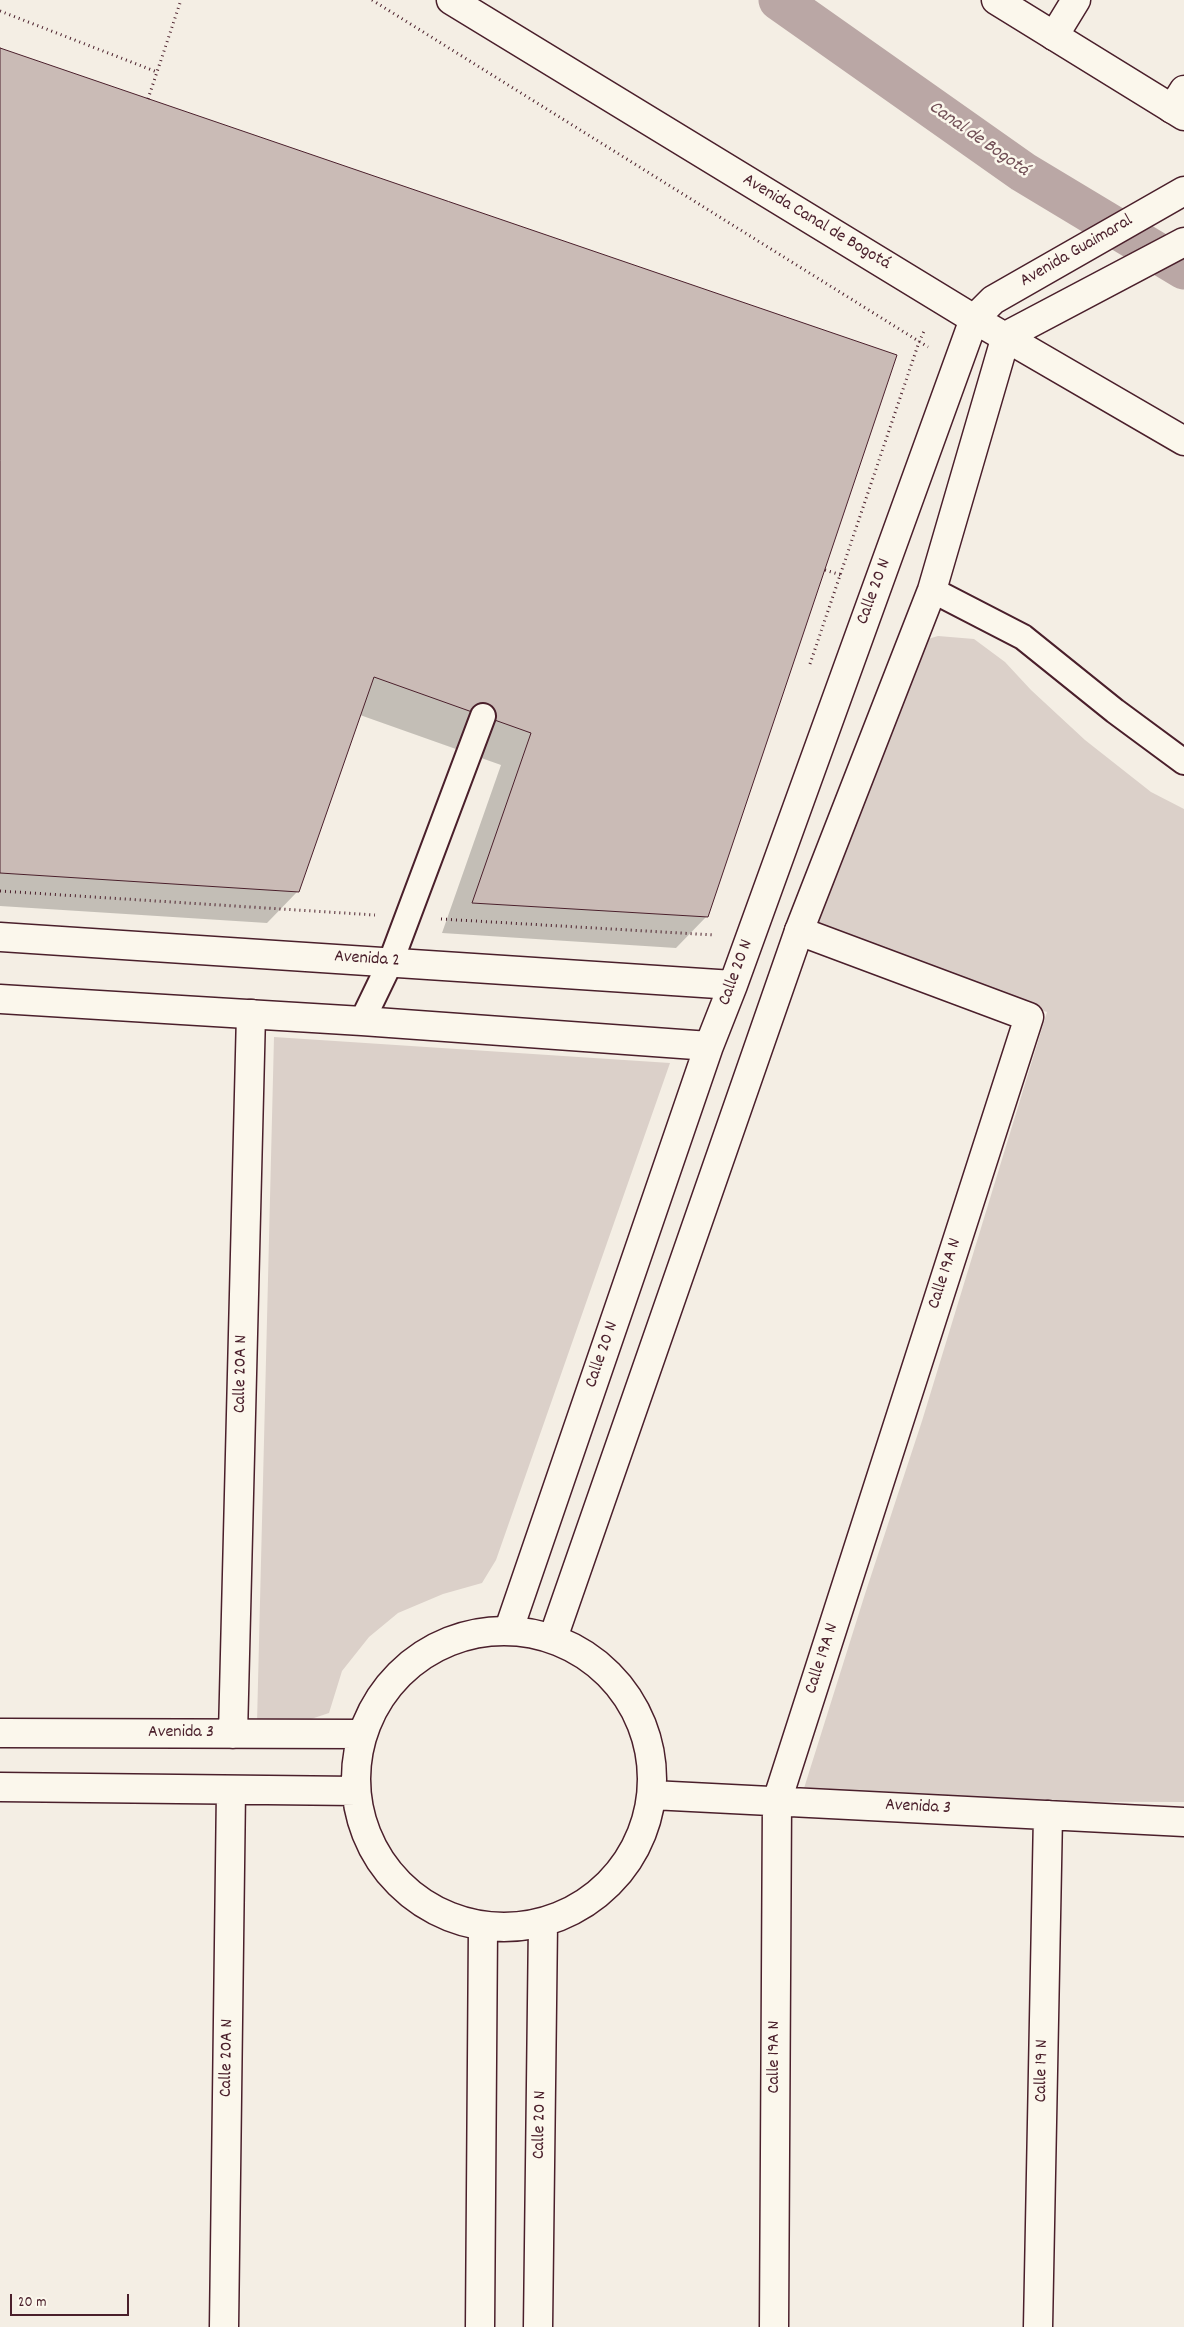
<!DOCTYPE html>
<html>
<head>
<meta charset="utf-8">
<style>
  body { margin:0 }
  #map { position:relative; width:1184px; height:2327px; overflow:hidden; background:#f4eee4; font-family:Dekko,sans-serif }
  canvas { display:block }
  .scale { position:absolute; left:10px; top:2294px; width:119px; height:22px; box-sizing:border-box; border:2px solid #4a1f2b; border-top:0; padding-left:6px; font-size:15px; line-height:18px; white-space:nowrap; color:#4a1f2b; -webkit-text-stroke:4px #fbf7ec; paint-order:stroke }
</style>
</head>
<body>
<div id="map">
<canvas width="1184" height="2327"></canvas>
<div class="scale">20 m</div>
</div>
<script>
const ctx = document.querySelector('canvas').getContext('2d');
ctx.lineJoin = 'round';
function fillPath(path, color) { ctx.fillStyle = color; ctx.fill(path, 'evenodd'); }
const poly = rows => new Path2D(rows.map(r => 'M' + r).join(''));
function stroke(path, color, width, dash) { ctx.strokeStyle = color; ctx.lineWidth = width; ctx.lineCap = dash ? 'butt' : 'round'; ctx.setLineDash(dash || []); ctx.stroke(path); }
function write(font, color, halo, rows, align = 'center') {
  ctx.font = font + ' Dekko,sans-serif'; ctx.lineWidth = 5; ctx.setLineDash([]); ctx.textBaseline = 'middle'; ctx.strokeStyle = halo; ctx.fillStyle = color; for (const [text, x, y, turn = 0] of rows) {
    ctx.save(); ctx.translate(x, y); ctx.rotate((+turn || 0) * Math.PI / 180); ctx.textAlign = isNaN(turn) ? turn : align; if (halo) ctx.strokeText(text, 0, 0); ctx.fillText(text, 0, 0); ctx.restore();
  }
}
const green = poly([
  [938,636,974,639,1005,662,1031,690,1085,740,1151,792,1184,809,1184,1802,800,1801,865,1594,922,1421,1047,1012,998,997,815,928,908,645],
  [274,1037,670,1063,496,1560,482,1583,443,1594,398,1613,369,1637,342,1671,329,1713,296,1724,257,1723]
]);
const shadow = poly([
  [0,49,707,916,676,948,442,933,501,765,360,715,298,891,267,923,0,906]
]);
const canal = poly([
  [779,0,1023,172,1184,269]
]);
const building = poly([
  [0,48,897,355,708,917,472,903,531,733,374,677,299,892,0,873,0,48]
]);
const path = poly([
  [372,0,928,347],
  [0,11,157,72],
  [148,99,181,0],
  [825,570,841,575],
  [810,664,919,342,925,329],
  [0,891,375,915],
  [441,919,714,935]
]);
const lane = poly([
  [932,590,1023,637,1115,711,1184,762],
  [362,1021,391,961,483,716]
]);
const street = poly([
  [1054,36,1076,0],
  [1172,109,1184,90],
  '356 1779a148 148 0 1 1 296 0a148 148 0 1 1-296 0Z',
  [0,1733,362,1734],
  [233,1734,251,1014],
  [0,1787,356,1791],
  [652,1795,1184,1822],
  [224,2327,231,1790],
  [480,2327,483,1927],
  [538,2327,543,1923],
  [774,2327,777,1801,1029,1017,799,931],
  [1038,2327,1048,1815]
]);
const secondary = poly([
  [451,0,974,319,1184,441],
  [996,0,1184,116],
  [0,937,733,985],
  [0,999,362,1021,709,1046],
  [509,1629,709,1046,733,985,974,319,993,300,1184,191],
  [553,1638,799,931,932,590,1006,336,1184,242]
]);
const streetNames = [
  ["Avenida Canal de Bogotá",816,223,31],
  ["Avenida Guaimaral",1077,252,-30],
  ["Calle 20 N",875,592,-70],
  ["Avenida 2",367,960,4],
  ["Calle 20 N",737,973,-70],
  ["Calle 19A N",946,1274,-72],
  ["Calle 20 N",603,1355,-71],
  ["Calle 20A N",242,1374,-89],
  ["Calle 19A N",823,1659,-72],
  ["Avenida 3",181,1734],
  ["Avenida 3",918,1808,3],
  ["Calle 19A N",776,2057,-90],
  ["Calle 20A N",228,2058,-89],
  ["Calle 19 N",1043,2071,-89],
  ["Calle 20 N",541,2125,-89]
];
const waterNames = [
  ["Canal de Bogotá",978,140,35]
];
fillPath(green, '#dbd0c9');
fillPath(shadow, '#0003');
stroke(canal, '#baa7a5', 41);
fillPath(building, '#cabbb6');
stroke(building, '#4a1f2b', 1);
stroke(lane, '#4a1f2b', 28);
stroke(street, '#4a1f2b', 31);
stroke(secondary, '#4a1f2b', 31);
stroke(path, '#4a1f2b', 3, [1, 4]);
stroke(lane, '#fbf7ec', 24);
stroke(street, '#fbf7ec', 28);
stroke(secondary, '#fbf7ec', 28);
write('18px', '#4a1f2b', '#fbf7ec', streetNames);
write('italic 19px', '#714f56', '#fbf7ec', waterNames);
</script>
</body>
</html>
